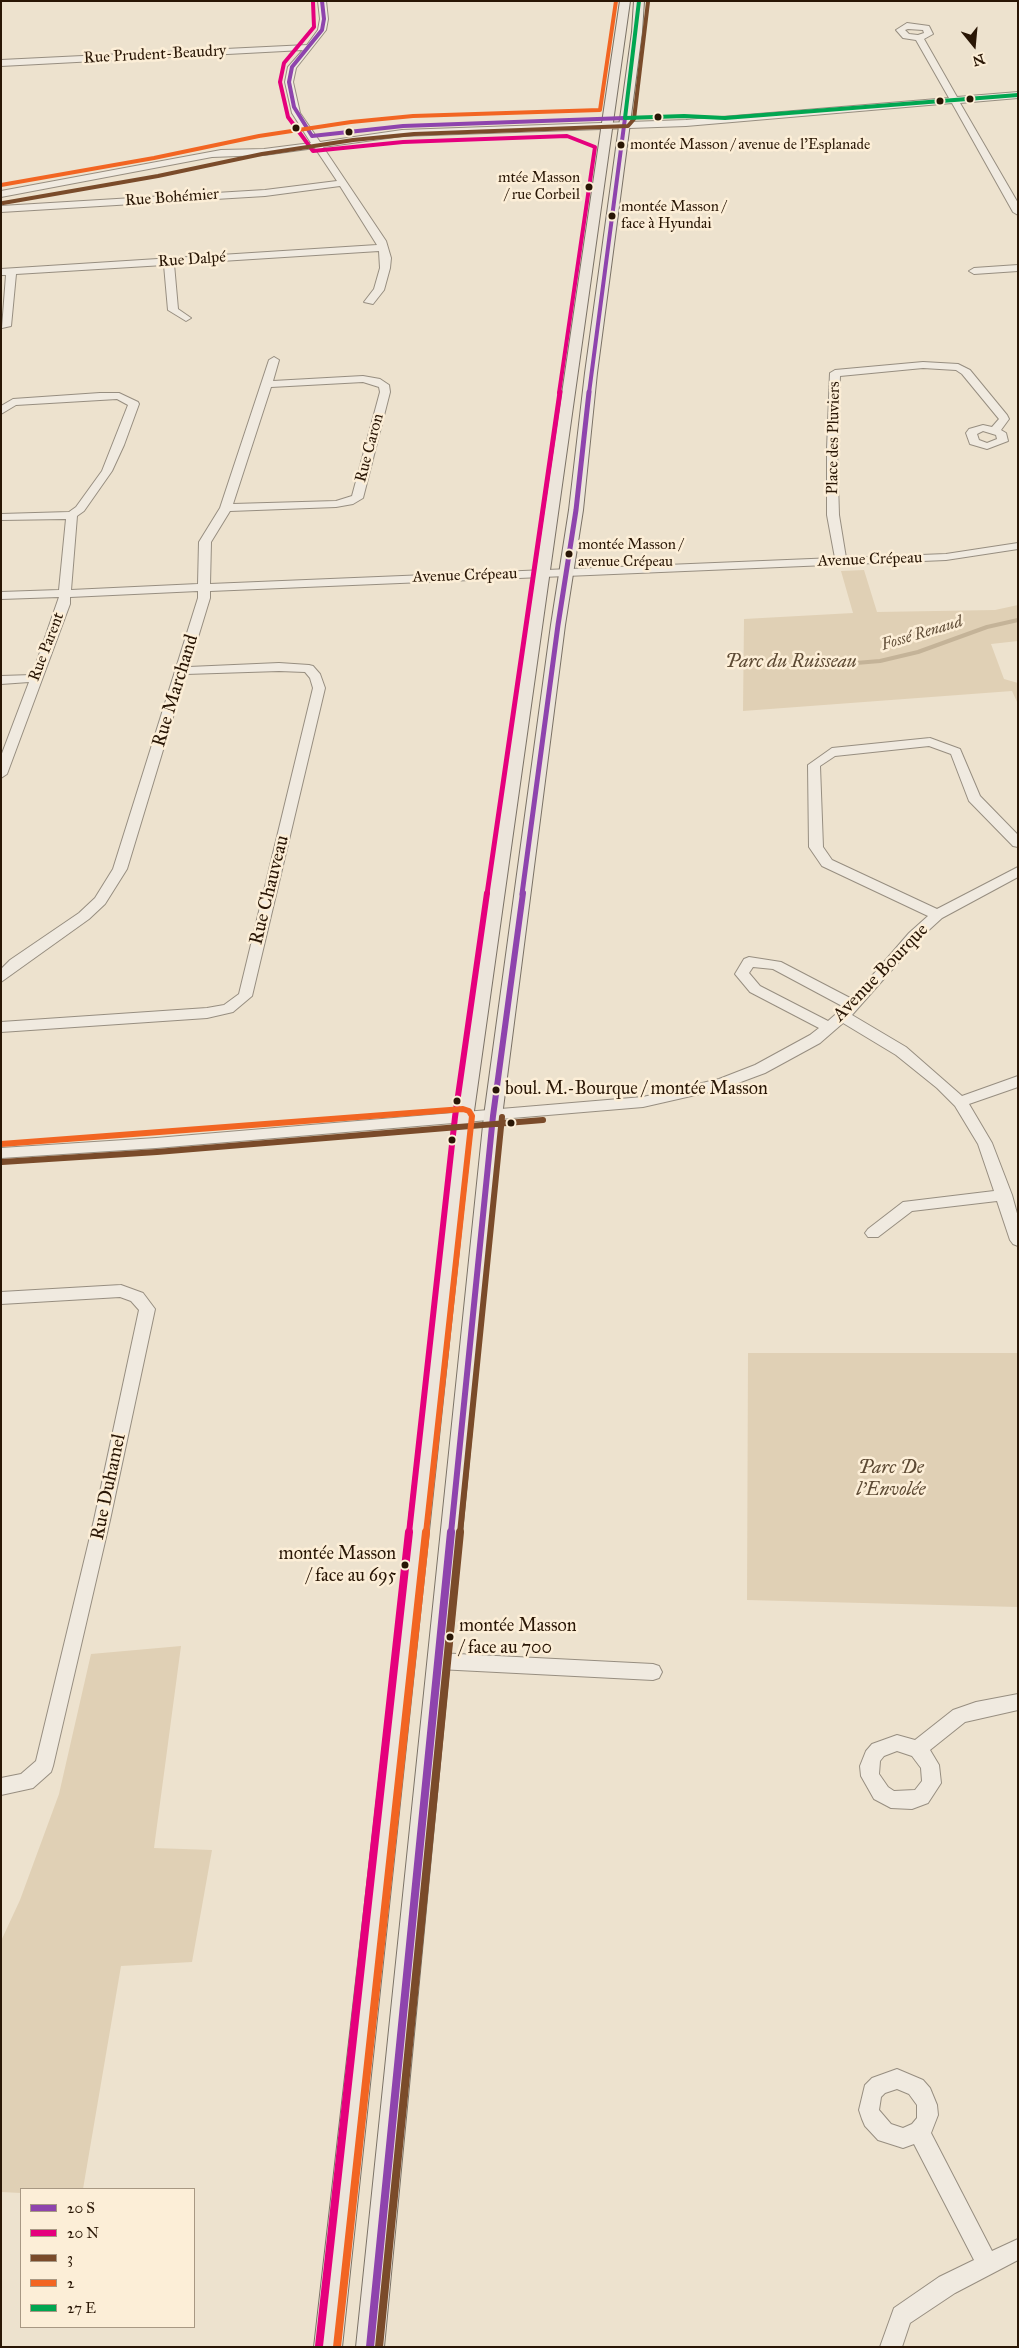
<!DOCTYPE html>
<html>
<head>
<meta charset="utf-8">
<style>
  body { margin:0 }
  #map { position:relative; width:1019px; height:2348px; overflow:hidden; background:#ede2ce; font-family:"IM FELL Great Primer",serif }
  canvas { display:block }
  .frame { position:absolute; inset:0; border:2px solid #291605; pointer-events:none }
  .legend { position:absolute; left:20px; top:2188px; width:175px; height:140px; box-sizing:border-box; background:#fceed7; border:1px solid #a89883; margin:0; padding:6px 9px; list-style:none; font-size:15px; color:#291605 }
  .legend li { display:flex; align-items:center; gap:10px; height:25px }
  .legend b { width:25px; border:1px solid #a89883 }
  .north { position:absolute; left:949px; top:20px; width:50px; height:50px; -webkit-text-stroke:4px #fceed7; paint-order:stroke; rotate:163deg; font-size:14px; font-weight:700; line-height:20px; text-align:center; color:#291605 }
  .north::after { content:''; display:block; margin:auto; width:18px; height:22px; background:#291605; clip-path:polygon(50% 0,100% 100%,50% 72%,0 100%) }
</style>
</head>
<body>
<div id="map">
<canvas width="1019" height="2348"></canvas>
<div class="frame"></div>
<ul class="legend">
<li><b style="height:6px;background:#8e44ad"></b>20 S</li>
<li><b style="height:6px;background:#e5007d"></b>20 N</li>
<li><b style="height:6px;background:#7a4b2a"></b>3</li>
<li><b style="height:6px;background:#f26522"></b>2</li>
<li><b style="height:6px;background:#00a651"></b>27 E</li>
</ul>
<div class="north">N</div>
</div>
<script>
const ctx = document.querySelector('canvas').getContext('2d');
ctx.lineJoin = 'round';
function fillPath(path, color) { ctx.fillStyle = color; ctx.fill(path, 'evenodd'); }
const poly = rows => new Path2D(rows.map(r => 'M' + r).join(''));
function stroke(path, color, width, dash) { ctx.strokeStyle = color; ctx.lineWidth = width; ctx.lineCap = dash ? 'butt' : 'round'; ctx.setLineDash(dash || []); ctx.stroke(path); }
function write(font, color, halo, rows, align = 'center') {
  ctx.font = font + ' "IM FELL Great Primer",serif'; ctx.lineWidth = 5; ctx.setLineDash([]); ctx.textBaseline = 'middle'; ctx.strokeStyle = halo; ctx.fillStyle = color; for (const [text, x, y, turn = 0] of rows) {
    ctx.save(); ctx.translate(x, y); ctx.rotate((+turn || 0) * Math.PI / 180); ctx.textAlign = isNaN(turn) ? turn : align; if (halo) ctx.strokeText(text, 0, 0); ctx.fillText(text, 0, 0); ctx.restore();
  }
}
const green = poly([
  [864,570,877,612,995,610,1018,605,1018,641,991,644,1004,679,1018,683,1018,704,1012,691,743,711,744,619,853,613,841,571],
  [748,1353,1018,1353,1018,1607,747,1600],
  [181,1646,154,1848,212,1850,192,1962,121,1966,83,2189,21,2189,21,2193,1,2192,1,1941,20,1900,59,1794,91,1654]
]);
const stream = poly([
  [832,665,880,661,918,652,987,627,1018,620]
]);
const minor = poly([
  [318,1,326,1,328,19,326,30,296,68,293,82,300,113,320,142,402,130,686,120,949,98,916,40,903,38,896,30,907,23,929,26,933,34,924,39,957,97,1018,92,1018,98,960,103,1018,203,1018,215,1013,212,952,103,686,126,402,136,323,147,386,241,391,258,390,268,384,290,373,304,364,302,374,289,380,268,379,251,174,264,178,309,191,318,186,321,168,310,164,265,16,274,11,326,2,328,6,275,1,275,1,269,377,245,340,186,265,196,1,212,1,206,265,190,337,181,315,148,264,155,212,157,1,197,1,191,221,150,264,149,311,143,292,113,285,82,288,67,303,50,1,66,1,60,307,45,318,30,320,19,318,1],
  [908,29,923,30,924,33,918,35,909,34,905,30,908,29],
  [1018,265,1018,271,974,274,969,271,974,268,1018,265],
  [274,357,279,360,273,381,363,376,380,379,389,385,390,392,363,498,353,504,336,507,230,511,211,542,210,584,835,558,827,515,827,449,830,373,835,370,923,362,958,364,970,370,1007,415,1009,419,1001,430,1006,433,1008,441,987,449,970,444,966,433,969,429,983,425,992,427,999,419,962,374,956,370,923,368,840,376,837,449,839,515,846,558,946,554,1018,543,1018,549,946,560,210,591,210,598,189,667,279,663,309,665,313,666,320,674,325,688,252,996,233,1012,207,1018,1,1032,1,1022,207,1008,224,1005,239,994,313,688,310,678,305,672,279,671,186,674,127,869,105,904,89,919,1,982,1,969,10,960,79,913,95,898,113,869,198,598,198,591,70,597,70,604,7,774,1,778,1,756,29,682,1,684,1,676,32,675,59,597,1,599,1,592,59,590,66,519,1,520,1,514,69,512,76,507,102,471,128,405,117,399,16,405,1,414,1,406,13,399,100,393,119,393,138,402,139,404,124,445,112,471,84,511,77,516,71,590,198,584,199,542,220,508,269,360,274,357],
  [363,382,379,387,380,392,352,496,336,501,233,504,271,387,363,382],
  [983,431,996,435,997,439,987,443,979,440,977,434,983,431],
  [930,738,960,749,980,796,1018,835,1018,847,1013,846,969,801,951,754,929,746,835,756,820,766,823,847,832,860,937,909,1018,867,1018,877,942,918,919,939,852,1015,906,1047,962,1096,1018,1076,1018,1087,969,1104,992,1143,1012,1195,1018,1217,1018,1246,1013,1244,1010,1240,997,1201,912,1211,878,1237,868,1237,865,1233,868,1229,903,1202,994,1191,978,1144,955,1106,937,1088,896,1055,843,1023,820,1043,765,1073,722,1089,643,1107,156,1148,1,1158,1,1148,156,1138,643,1097,719,1079,755,1065,810,1035,819,1028,750,992,735,974,744,959,749,957,781,962,852,999,909,933,928,916,822,866,809,847,808,765,832,748,930,738],
  [753,967,773,969,844,1007,828,1021,760,986,749,973,753,967],
  [121,1285,143,1293,155,1309,110,1520,53,1766,51,1772,33,1788,1,1795,1,1778,21,1774,36,1761,94,1520,139,1310,131,1301,120,1297,1,1304,1,1292,121,1285],
  [438,1653,653,1664,659,1666,662,1672,659,1678,653,1680,438,1669,432,1667,429,1661,432,1655,438,1653],
  [1018,1694,1018,1710,965,1722,930,1750,939,1765,941,1783,928,1803,912,1809,891,1808,874,1799,861,1776,860,1766,866,1751,872,1744,897,1735,915,1740,953,1710,976,1702,1018,1694],
  [897,1751,912,1756,921,1768,922,1781,915,1790,894,1791,888,1787,879,1774,880,1761,884,1756,897,1751],
  [897,2069,923,2080,930,2088,937,2105,938,2115,931,2133,992,2251,1018,2239,1018,2260,955,2293,910,2323,902,2347,880,2347,894,2308,939,2277,974,2260,914,2144,903,2148,878,2140,865,2126,862,2119,859,2110,865,2085,872,2078,897,2069],
  [897,2089,909,2094,917,2105,917,2118,912,2124,903,2128,891,2124,879,2110,881,2097,885,2093,897,2089]
]);
const major = poly([
  [620,1,630,1,473,1118,342,2347,314,2347,455,1118,620,1],
  [634,1,644,1,642,32,597,373,583,510,565,625,502,1116,384,2347,356,2347,484,1116,551,625,569,510,585,373,632,32,634,1]
]);
const bus1Far3 = poly([
  [322,1,324,19,322,30,292,67,289,82,294,107,312,136,403,126,625,118,589,393]
]);
const bus1Far2 = poly([
  [522,894,558,625,576,510,589,392]
]);
const bus1Far1 = poly([
  [451,1533,493,1116,523,893]
]);
const bus1 = poly([
  [370,2347,451,1532]
]);
const bus2Far3 = poly([
  [313,2,314,27,284,63,280,82,288,117,313,151,403,142,567,136,595,147,559,393]
]);
const bus2Far2 = poly([
  [487,894,560,392]
]);
const bus2Far1 = poly([
  [409,1533,455,1117,487,893]
]);
const bus2 = poly([
  [319,2346,409,1532]
]);
const bus3Far2 = poly([
  [3,203,158,176,262,154,353,140,414,134,628,126,634,119,648,2]
]);
const bus3Far1 = poly([
  [2,1162,157,1152,543,1120],
  [460,1533,502,1117]
]);
const bus3 = poly([
  [379,2347,460,1532]
]);
const bus4Far2 = poly([
  [1,185,154,158,259,136,351,122,413,116,600,110,616,1]
]);
const bus4Far1 = poly([
  [1,1144,463,1109,469,1111,472,1116,426,1533]
]);
const bus4 = poly([
  [337,2347,426,1532]
]);
const bus5 = poly([
  [639,1,625,118,684,116,725,118,1018,95]
]);
const markers = [
  [970,99,4.5,"#291605"],
  [940,101,4.5,"#291605"],
  [658,117,4.5,"#291605"],
  [296,128,4.5,"#291605"],
  [349,132,4.5,"#291605"],
  [621,145,4.5,"#291605"],
  [589,187,4.5,"#291605"],
  [612,216,4.5,"#291605"],
  [569,554,4.5,"#291605"],
  [496,1090,4.5,"#291605"],
  [457,1101,4.5,"#291605"],
  [511,1123,4.5,"#291605"],
  [452,1140,4.5,"#291605"],
  [405,1565,4.5,"#291605"],
  [450,1637,4.5,"#291605"]
];
const farBusnames = [
  ["montée Masson / avenue de l'Esplanade",630,145],
  ["mtée Masson",580,178,"right"],
  ["/ rue Corbeil",580,195,"right"],
  ["montée Masson /",621,207],
  ["face à Hyundai",621,224],
  ["montée Masson /",578,545],
  ["avenue Crépeau",578,562]
];
const farStreetnames = [
  ["Rue Prudent-Beaudry",155,55,-3],
  ["Rue Bohémier",172,198,-4],
  ["Rue Dalpé",192,260,-4],
  ["Place des Pluviers",834,438,-89],
  ["Rue Caron",370,448,-75],
  ["Avenue Crépeau",870,560,-2],
  ["Avenue Crépeau",465,576,-2],
  ["Rue Parent",47,647,-69]
];
const farWaternames = [
  ["Fossé Renaud",922,634,-17]
];
const busNames = [
  ["boul. M.-Bourque / montée Masson",505,1090],
  ["montée Masson",396,1555,"right"],
  ["/ face au 695",396,1577,"right"],
  ["montée Masson",459,1627],
  ["/ face au 700",459,1649]
];
const parkNames = [
  ["Parc du Ruisseau",791,662],
  ["Parc De",891,1468],
  ["l’Envolée",891,1490]
];
const streetNames = [
  ["Rue Marchand",176,691,-73],
  ["Rue Chauveau",270,890,-76],
  ["Avenue Bourque",881,973,-46],
  ["Rue Duhamel",109,1487,-78]
];
fillPath(green, '#e0d0b5');
stroke(stream, '#c4b398', 4);
stroke(minor, '#978e80', 2);
stroke(major, '#7b7266', 2);
fillPath(minor, '#f0eae0');
fillPath(major, '#ece5db');
stroke(bus1Far3, '#8e44ad', 4);
stroke(bus1Far2, '#8e44ad', 5);
stroke(bus1Far1, '#8e44ad', 6);
stroke(bus1, '#8e44ad', 8);
stroke(bus2Far3, '#e5007d', 4);
stroke(bus2Far2, '#e5007d', 5);
stroke(bus2Far1, '#e5007d', 6);
stroke(bus2, '#e5007d', 8);
stroke(bus3Far2, '#7a4b2a', 4);
stroke(bus3Far1, '#7a4b2a', 6);
stroke(bus3, '#7a4b2a', 8);
stroke(bus4Far2, '#f26522', 4);
stroke(bus4Far1, '#f26522', 6);
stroke(bus4, '#f26522', 8);
stroke(bus5, '#00a651', 4);
for (const [x, y, r, color] of markers) { const dot = new Path2D(); dot.arc(x, y, r, 0, 2 * Math.PI); ctx.fillStyle = color; ctx.fill(dot); stroke(dot, '#fceed7', 2); }
write('15px', '#291605', '#fceed7', farBusnames, 'left');
write('16px', '#291605', '#fceed7', farStreetnames);
write('italic 16px', '#604d37', '#fceed7', farWaternames);
write('18px', '#291605', '#fceed7', busNames, 'left');
write('italic 19px', '#5d4a34', '#fceed7', parkNames);
write('19px', '#291605', '#fceed7', streetNames);
</script>
</body>
</html>
